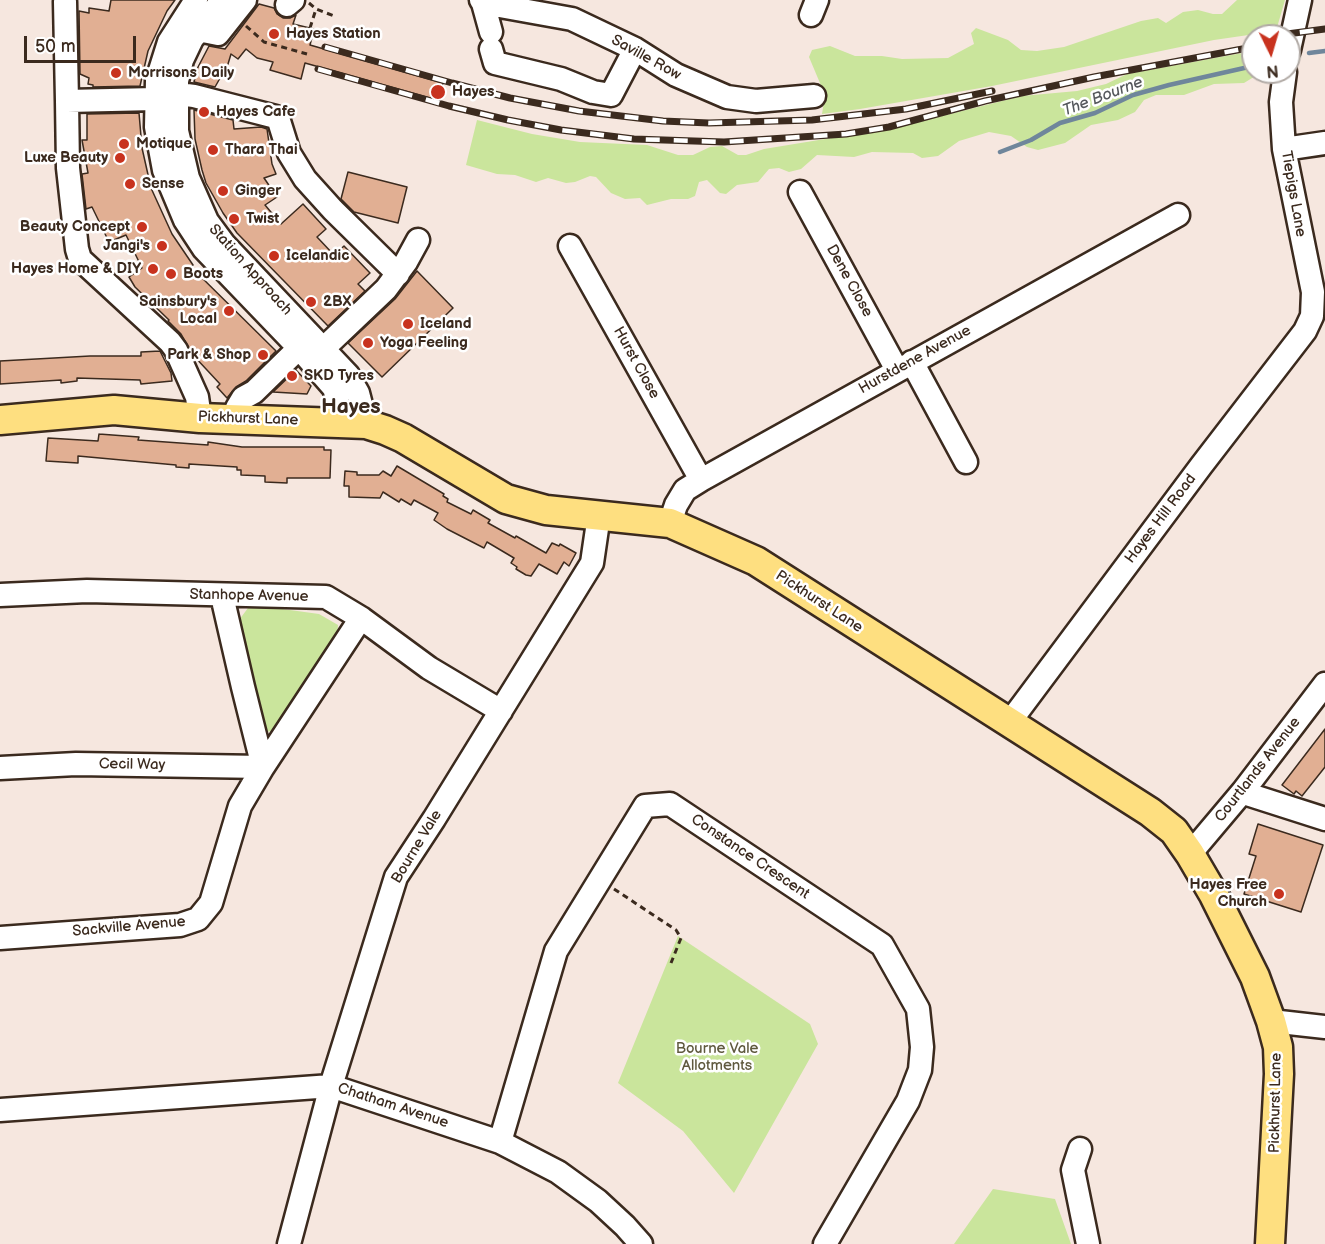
<!DOCTYPE html>
<html>
<head>
<meta charset="utf-8">
<style>
  body { margin:0 }
  #map { position:relative; width:1325px; height:1244px; overflow:hidden; background:#f6e7df; font-family:"Balsamiq Sans",sans-serif }
  canvas { display:block }
  .north { position:absolute; left:1241px; top:24px; width:60px; height:60px; box-sizing:border-box; background:#fff; border:2px solid #b1aaa5; border-radius:50%; rotate:175deg; font-size:16px; font-weight:700; line-height:24px; text-align:center; color:#3b2a1e }
  .north::after { content:''; display:block; margin:auto; width:21px; height:27px; background:#c8321e; clip-path:polygon(50% 0,100% 100%,50% 72%,0 100%) }
  .scale { position:absolute; left:24px; top:36px; width:112px; height:27px; box-sizing:border-box; border:3px solid #3b2a1e; border-top:0; padding-left:8px; font-size:18px; line-height:21px; white-space:nowrap; color:#3b2a1e; -webkit-text-stroke:4px #fff; paint-order:stroke }
</style>
</head>
<body>
<div id="map">
<canvas width="1325" height="1244"></canvas>
<div class="north">N</div>
<div class="scale">50 m</div>
</div>
<script>
const ctx = document.querySelector('canvas').getContext('2d');
ctx.lineJoin = 'round';
function fillPath(path, color) { ctx.fillStyle = color; ctx.fill(path, 'evenodd'); }
const poly = rows => new Path2D(rows.map(r => 'M' + r).join(''));
function stroke(path, color, width, dash) { ctx.strokeStyle = color; ctx.lineWidth = width; ctx.lineCap = dash ? 'butt' : 'round'; ctx.setLineDash(dash || []); ctx.stroke(path); }
function write(font, color, halo, rows, align = 'center') {
  ctx.font = font + ' "Balsamiq Sans",sans-serif'; ctx.lineWidth = 5; ctx.setLineDash([]); ctx.textBaseline = 'middle'; ctx.strokeStyle = halo; ctx.fillStyle = color; for (const [text, x, y, turn = 0] of rows) {
    ctx.save(); ctx.translate(x, y); ctx.rotate((+turn || 0) * Math.PI / 180); ctx.textAlign = isNaN(turn) ? turn : align; if (halo) ctx.strokeText(text, 0, 0); ctx.fillText(text, 0, 0); ctx.restore();
  }
}
const green = poly([
  [1237,0,1285,0,1276,31,1214,40,992,86,860,109,822,114,825,95,809,57,812,50,830,46,855,56,882,56,902,59,948,58,974,44,971,33,976,28,1008,40,1021,50,1037,51,1064,47,1141,21,1158,18,1166,23,1183,12,1198,10,1213,14,1222,14],
  [1253,51,1253,72,1273,72,1257,75,1244,83,1214,84,1184,95,1156,95,1144,100,1135,112,1118,120,1091,125,1065,143,1038,150,1027,147,1011,136,989,132,959,141,938,156,922,158,913,153,872,152,854,157,817,155,801,169,789,172,779,168,769,169,758,182,737,185,726,194,720,193,707,180,699,182,695,196,688,199,671,199,647,205,640,198,625,199,611,193,596,177,590,176,575,182,566,183,548,178,536,182,515,175,497,174,466,165,477,120,532,134,580,142,647,145,678,155,693,155,710,147,722,146,738,155,746,155,764,149,898,127,1022,96,1077,91,1106,84,1127,74],
  [268,607,319,614,338,625,337,636,274,731,264,732,239,620,248,608],
  [678,936,810,1024,818,1044,734,1193,683,1131,618,1083],
  [993,1189,1055,1199,1071,1244,954,1244]
]);
const stream = poly([
  [1309,53,1325,51],
  [1000,152,1031,140,1060,123,1095,113,1133,95,1169,85,1253,66]
]);
const building = poly([
  [111,0,175,0,167,11,148,51,140,86,93,87,93,85,88,84,89,78,80,74,79,11,89,13,89,8,109,11,111,0],
  [259,4,274,8,277,14,283,18,290,18,296,15,293,24,314,29,310,45,443,83,437,100,305,63,301,79,270,70,273,62,257,58,246,49,238,59,231,54,228,64,215,87,194,82,197,69,209,46,225,49,259,4],
  [194,110,233,120,234,129,261,127,267,129,272,164,276,174,264,178,277,197,265,205,281,224,303,204,326,229,317,237,334,255,344,246,370,273,358,284,365,291,328,326,237,233,223,213,206,183,202,170,195,139,194,110],
  [139,113,142,148,151,188,172,234,193,265,191,267,276,351,246,381,236,387,227,398,217,387,220,384,193,355,181,334,168,321,169,320,135,287,129,277,142,268,126,235,109,242,92,207,86,209,82,174,88,173,82,140,87,140,87,114,139,113],
  [348,172,407,187,398,223,354,212,341,199,348,172],
  [417,271,453,308,382,377,348,343,395,299,417,271],
  [160,351,171,373,172,381,141,384,140,380,77,378,77,381,61,383,61,380,0,384,0,361,90,356,141,356,141,352,160,351],
  [296,370,311,386,307,394,273,392,296,370],
  [99,434,139,437,138,440,208,445,208,442,242,447,324,447,324,450,331,450,330,478,287,478,287,483,265,482,265,476,241,475,241,470,237,470,237,467,189,464,189,468,176,467,176,465,78,456,78,463,46,461,48,438,98,441,99,434],
  [397,466,444,494,443,496,448,499,447,502,471,514,473,510,490,520,488,523,515,538,516,536,546,553,552,543,559,546,560,544,576,553,569,566,564,562,557,574,539,564,531,576,526,575,516,569,517,567,511,563,514,558,487,542,484,548,447,529,434,520,438,513,414,500,411,505,401,499,399,502,383,492,380,498,349,497,349,486,344,486,345,471,357,472,357,475,379,475,383,471,391,476,397,466],
  [1325,729,1325,767,1302,796,1296,791,1294,794,1282,785,1325,729],
  [1258,824,1323,845,1301,912,1244,894,1256,856,1249,854,1258,824]
]);
const path = poly([
  [309,3,316,9,334,16],
  [246,26,264,42,307,54],
  [310,28,316,9],
  [614,889,676,930,681,938,671,963]
]);
const minor = poly([
  [196,0,169,42,157,80,156,127,164,170,185,220,204,249,299,348,334,388,337,398,339,422],
  [222,0,192,39,182,60,177,81,177,131,188,178,207,221,224,244,348,375,358,393,366,424],
  [481,0,483,3,572,19,635,49,676,75,727,97,756,101,814,96],
  [65,2,67,101],
  [483,3,491,32],
  [287,5,293,0],
  [811,15,817,0],
  [198,30,218,34,245,0],
  [491,49,495,63,561,79,593,92,611,95,635,49],
  [1289,50,1300,0],
  [155,99,67,101,68,168,77,249,80,259,170,342,176,350,197,397,200,418],
  [166,101,171,93,194,96,276,117,279,121,289,153,305,179,333,210,398,274],
  [1284,149,1325,143],
  [800,192,897,370],
  [570,246,701,480],
  [912,362,966,462],
  [237,420,237,408,243,398,254,392,299,348,324,348,386,289,406,262,418,240],
  [670,523,676,505,685,490,701,480,1178,215],
  [0,595,87,591,326,597,361,618,429,668,501,711],
  [1009,723,1201,466,1305,331,1312,316,1313,292,1284,149,1281,102,1285,72],
  [0,768,76,764,263,767,243,687,222,596],
  [1244,790,1250,795,1325,819],
  [1190,854,1244,790,1325,684],
  [0,938,180,925,198,919,211,903,240,806,263,767,361,618],
  [1271,1021,1325,1027],
  [0,1110,331,1086,500,1142,558,1172,598,1201,625,1226,641,1244],
  [500,1142,556,951,645,806,670,804,882,945,918,1009,922,1047,920,1070,908,1101,825,1244],
  [1080,1149,1073,1170,1088,1244],
  [289,1244,331,1086,396,877,434,819,592,563,599,515]
]);
const major = poly([
  [0,420,114,410,200,418,366,424,385,430,403,438,506,499,546,510,670,523,756,561,1150,812,1174,831,1190,854,1214,895,1255,977,1271,1021,1278,1047,1279,1074,1270,1244]
]);
const rail = poly([
  [1272,36,1325,29],
  [325,47,452,83,510,98,579,111,663,121,709,123,812,120,906,109,992,91],
  [318,69,449,106,508,120,561,130,634,139,724,142,846,134,889,127,985,101,1094,77,1253,47]
]);
const markers = [
  [274,34,6,"#c8321e"],
  [116,73,6,"#c8321e"],
  [438,92,8,"#c8321e"],
  [204,112,6,"#c8321e"],
  [124,144,6,"#c8321e"],
  [213,150,6,"#c8321e"],
  [120,158,6,"#c8321e"],
  [130,184,6,"#c8321e"],
  [223,191,6,"#c8321e"],
  [234,219,6,"#c8321e"],
  [142,227,6,"#c8321e"],
  [162,246,6,"#c8321e"],
  [274,256,6,"#c8321e"],
  [153,269,6,"#c8321e"],
  [171,274,6,"#c8321e"],
  [311,302,6,"#c8321e"],
  [229,311,6,"#c8321e"],
  [408,324,6,"#c8321e"],
  [368,343,6,"#c8321e"],
  [263,355,6,"#c8321e"],
  [292,376,6,"#c8321e"],
  [1279,894,6,"#c8321e"]
];
const poiNames = [
  ["Hayes Station",286,34],
  ["Morrisons Daily",128,73],
  ["Hayes",452,92],
  ["Hayes Cafe",216,112],
  ["Motique",136,144],
  ["Thara Thai",225,150],
  ["Luxe Beauty",108,158,"right"],
  ["Sense",142,184],
  ["Ginger",235,191],
  ["Twist",246,219],
  ["Beauty Concept",130,227,"right"],
  ["Jangi's",150,246,"right"],
  ["Icelandic",286,256],
  ["Hayes Home & DIY",141,269,"right"],
  ["Boots",183,274],
  ["Sainsbury's",217,302,"right"],
  ["Local",217,319,"right"],
  ["2BX",323,302],
  ["Iceland",420,324],
  ["Yoga Feeling",380,343],
  ["Park & Shop",251,355,"right"],
  ["SKD Tyres",304,376],
  ["Hayes Free",1267,885,"right"],
  ["Church",1267,902,"right"]
];
const streetNames = [
  ["Saville Row",646,58,29],
  ["Tiepigs Lane",1293,194,80],
  ["Station Approach",250,270,48],
  ["Dene Close",849,281,61],
  ["Hurstdene Avenue",915,360,-29],
  ["Hurst Close",636,363,61],
  ["Pickhurst Lane",248,419,2],
  ["Hayes Hill Road",1161,519,-53],
  ["Stanhope Avenue",249,596,1],
  ["Pickhurst Lane",819,602,33],
  ["Cecil Way",132,765,1],
  ["Courtlands Avenue",1258,770,-52],
  ["Bourne Vale",417,847,-59],
  ["Constance Crescent",750,857,34],
  ["Sackville Avenue",129,927,-5],
  ["Pickhurst Lane",1276,1103,-89],
  ["Chatham Avenue",393,1106,18]
];
const parkNames = [
  ["Bourne Vale",717,1049],
  ["Allotments",717,1066]
];
const waterNames = [
  ["The Bourne",1103,97,-21]
];
const districtNames = [
  ["Hayes",351,408]
];
fillPath(green, '#cae59c');
stroke(stream, '#6f869b', 4.5);
fillPath(building, '#e1af93');
stroke(building, '#3b2a1e', 1.5);
stroke(minor, '#3b2a1e', 27);
stroke(major, '#3b2a1e', 33);
stroke(path, '#3b2a1e', 3, [6, 4.5]);
stroke(minor, '#fff', 22);
stroke(major, '#fedf80', 28);
stroke(rail, '#3b2a1e', 7);
stroke(rail, '#fff', 4.5, [14]);
for (const [x, y, r, color] of markers) { const dot = new Path2D(); dot.arc(x, y, r, 0, 2 * Math.PI); ctx.fillStyle = color; ctx.fill(dot); stroke(dot, '#fff', 2); }
write('bold 15px', '#3b2a1e', '#fff', poiNames, 'left');
write('15px', '#3b2a1e', '#fff', streetNames);
write('15px', '#5f593e', '#fff', parkNames);
write('italic 16px', '#55585c', '#fff', waterNames);
write('bold 21px', '#3b2a1e', '#fff', districtNames);
</script>
</body>
</html>
